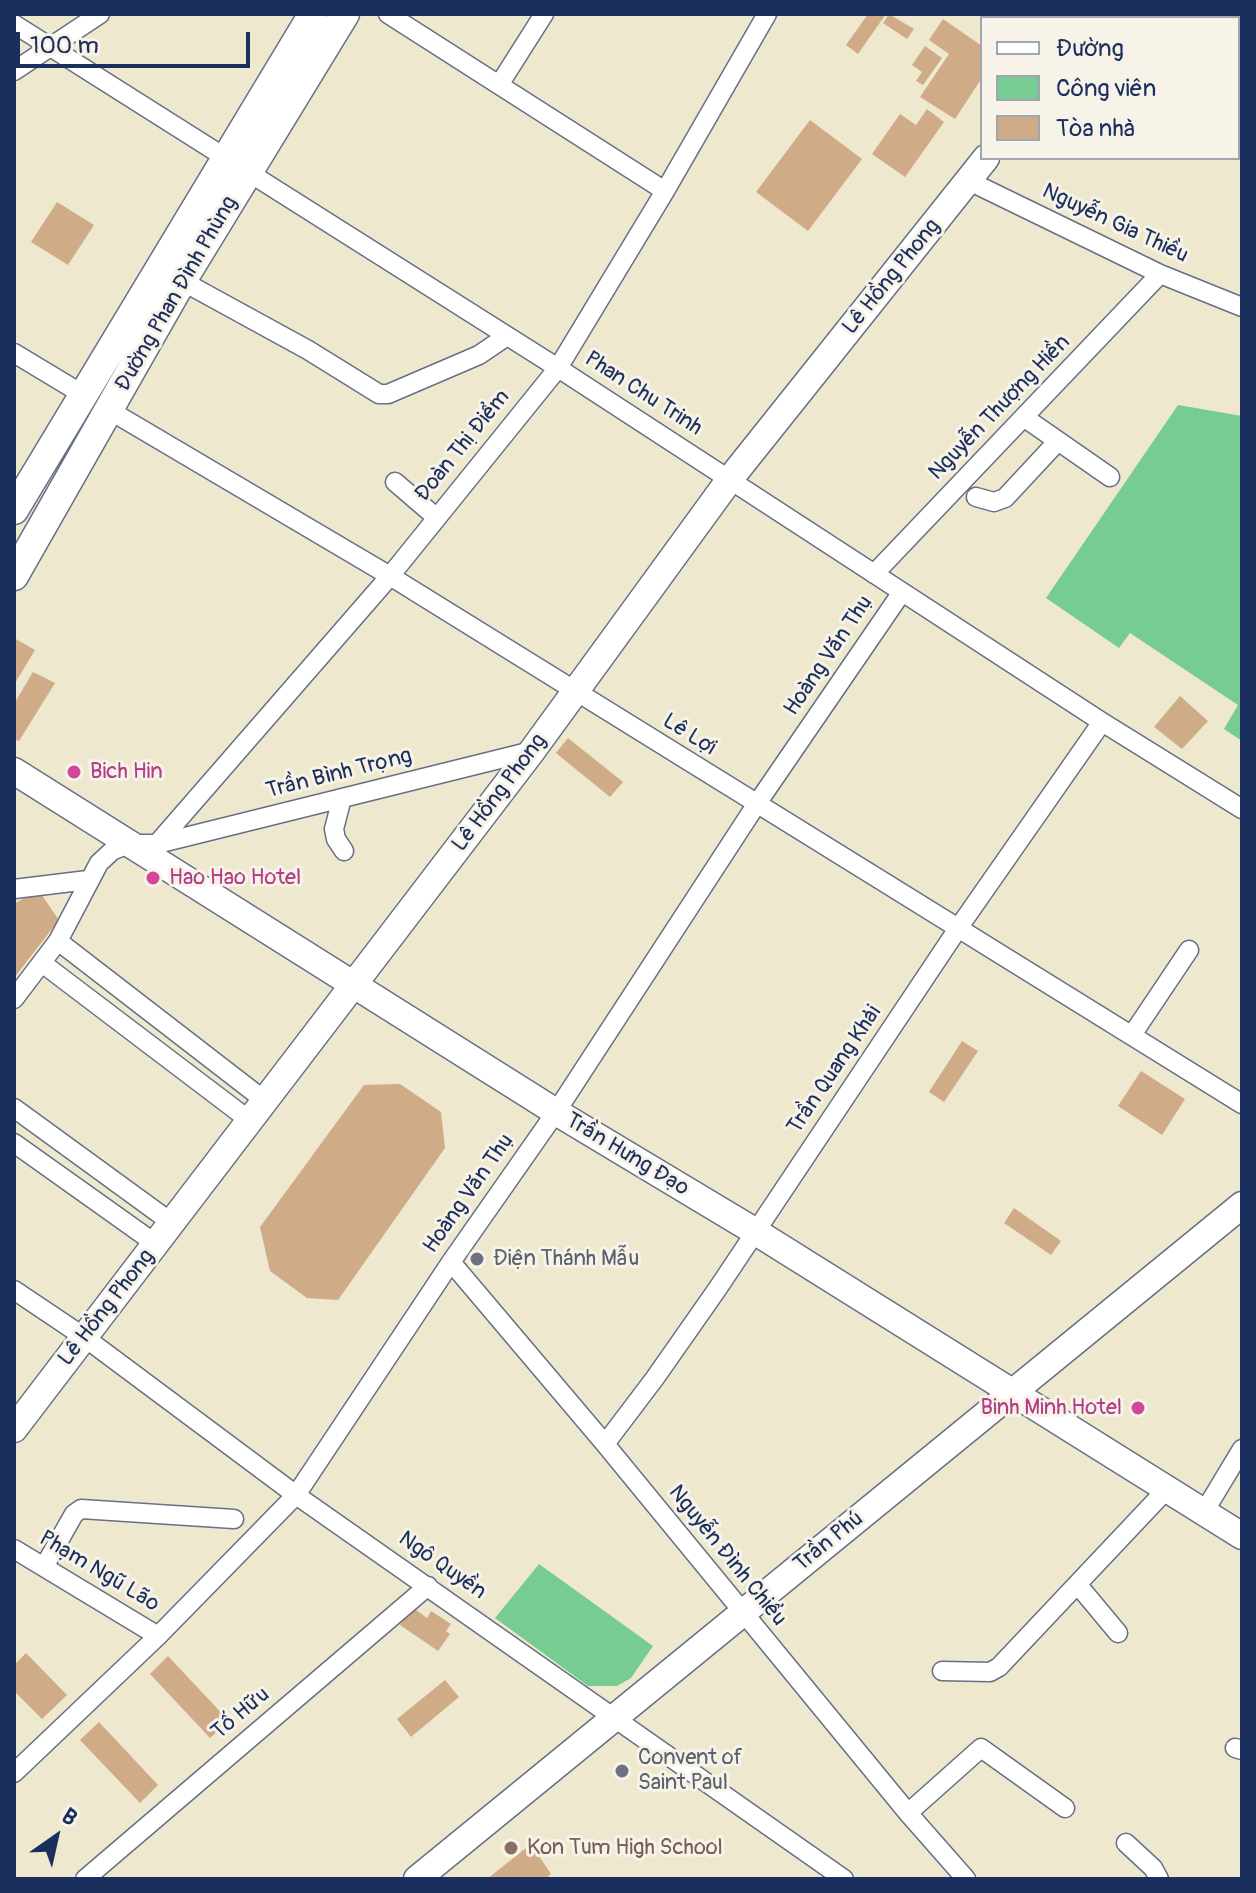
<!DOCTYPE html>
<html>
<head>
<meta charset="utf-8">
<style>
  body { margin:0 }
  #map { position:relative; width:1256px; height:1893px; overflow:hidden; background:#eee8ce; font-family:Pangolin,sans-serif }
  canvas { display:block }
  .frame { position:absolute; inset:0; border:16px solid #1b2f5e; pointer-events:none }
  .legend { position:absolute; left:980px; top:16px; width:260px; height:144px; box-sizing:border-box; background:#f7f3e8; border:2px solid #9fa5b1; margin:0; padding:10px 14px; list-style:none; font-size:24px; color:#1b2f5e }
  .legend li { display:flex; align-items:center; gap:16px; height:40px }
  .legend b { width:40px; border:2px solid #9fa5b1 }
  .north { position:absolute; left:16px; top:1797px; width:80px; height:80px; -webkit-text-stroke:6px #f7f3e8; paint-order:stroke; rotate:34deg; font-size:22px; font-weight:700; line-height:32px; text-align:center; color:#1b2f5e }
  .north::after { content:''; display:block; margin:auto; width:28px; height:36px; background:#1b2f5e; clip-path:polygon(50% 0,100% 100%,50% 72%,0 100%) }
  .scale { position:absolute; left:16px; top:32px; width:234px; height:36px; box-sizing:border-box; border:4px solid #1b2f5e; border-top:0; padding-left:10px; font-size:24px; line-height:28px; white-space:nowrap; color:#1b2f5e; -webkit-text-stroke:6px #f7f3e8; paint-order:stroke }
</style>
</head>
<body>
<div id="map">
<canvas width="1256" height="1893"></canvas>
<div class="frame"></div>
<ul class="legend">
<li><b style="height:10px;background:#fff"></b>Đường</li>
<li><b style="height:22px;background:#76cc91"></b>Công viên</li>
<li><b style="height:22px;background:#cfac87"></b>Tòa nhà</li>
</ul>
<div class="north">B</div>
<div class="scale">100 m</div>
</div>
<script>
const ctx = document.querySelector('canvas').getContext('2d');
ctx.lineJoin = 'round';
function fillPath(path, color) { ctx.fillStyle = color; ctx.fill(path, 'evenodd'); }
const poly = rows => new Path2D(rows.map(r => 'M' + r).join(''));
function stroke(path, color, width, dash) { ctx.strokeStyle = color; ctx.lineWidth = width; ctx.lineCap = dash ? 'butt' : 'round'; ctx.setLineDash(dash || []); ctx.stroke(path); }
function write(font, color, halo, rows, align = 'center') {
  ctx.font = font + ' Pangolin,sans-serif'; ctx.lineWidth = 6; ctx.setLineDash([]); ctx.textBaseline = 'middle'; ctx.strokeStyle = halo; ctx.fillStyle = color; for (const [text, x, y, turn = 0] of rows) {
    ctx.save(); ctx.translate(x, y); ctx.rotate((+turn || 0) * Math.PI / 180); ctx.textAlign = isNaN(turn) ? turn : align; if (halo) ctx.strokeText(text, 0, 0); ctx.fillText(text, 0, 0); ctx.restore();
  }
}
const green = poly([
  [1178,405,1242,416,1242,741,1224,729,1238,705,1130,633,1119,648,1046,598],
  [539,1564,653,1646,631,1678,617,1686,588,1686,495,1618]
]);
const building = poly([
  [868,14,886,14,858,54,846,45],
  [889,14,914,29,907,39,883,23],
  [943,19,982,46,982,78,955,119,920,97,949,54,929,40],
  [925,46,942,58,923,85,916,81,922,72,912,65],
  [927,109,944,122,905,177,872,154,900,114,916,125],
  [810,120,862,159,808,231,756,192],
  [57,202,94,225,68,265,31,242],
  [14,638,35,650,14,685],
  [33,672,55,683,19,741,14,739,14,704],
  [1180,696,1208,721,1182,749,1154,727],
  [568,738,623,782,610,797,556,753],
  [41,894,59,920,14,978,14,904,24,898],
  [962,1041,978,1051,944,1102,929,1092],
  [1141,1071,1185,1099,1162,1135,1118,1106],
  [400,1084,441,1112,445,1148,338,1300,307,1298,270,1271,260,1227,364,1085],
  [1014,1208,1061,1241,1051,1255,1004,1223],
  [412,1607,427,1618,431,1611,451,1624,446,1631,450,1634,438,1651,400,1625],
  [26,1653,67,1695,42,1719,14,1691,14,1665],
  [168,1656,229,1721,210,1738,150,1674],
  [445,1680,459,1697,411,1737,397,1719],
  [99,1722,158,1785,140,1803,80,1740],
  [531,1844,551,1874,545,1879,487,1879]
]);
const street = poly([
  [388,14,665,191],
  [14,24,558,368,1102,722,1242,809],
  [14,71,100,14],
  [499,85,544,14],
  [969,181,1160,274,1242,307],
  [182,281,308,350,379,394,388,394,479,355,507,336],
  [14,353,82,394],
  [109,410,390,576,1242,1104],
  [1025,418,1110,477],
  [395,482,437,518],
  [976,497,994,502,1005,498,1058,441],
  [874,574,1160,274],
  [342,798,334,829,336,839,344,851],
  [157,844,532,751],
  [14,889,88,880],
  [58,941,264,1100],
  [42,963,249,1120],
  [14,999,58,941,99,863,112,851,128,844,157,844,390,576,558,368,665,191,767,14],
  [1132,1035,1189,950],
  [14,1108,172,1223],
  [14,1143,156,1244],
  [451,1262,605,1444,908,1813,966,1879],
  [14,1290,84,1337,296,1495,844,1879],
  [605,1444,655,1378,718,1288,959,927,1102,722],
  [1204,1512,1242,1449],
  [14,1549,158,1636],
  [44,1567,74,1514,81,1509,234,1519],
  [1078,1585,1118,1633],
  [942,1671,990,1672,999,1667,1166,1490],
  [1235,1748,1242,1750],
  [14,1773,158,1636,296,1495,451,1262,556,1112,756,805,902,592],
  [908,1813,981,1748,1065,1808],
  [1126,1843,1153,1868,1159,1879],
  [85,1879,428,1586]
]);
const secondary = poly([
  [1091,18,1094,14],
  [14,771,556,1112,756,1232,1242,1536],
  [14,1429,532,751,730,479,986,158],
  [417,1879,1242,1205]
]);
const primary = poly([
  [14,510,313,14],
  [14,576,182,281,345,14]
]);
const markers = [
  [74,772,8,"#d1479c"],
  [153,878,8,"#d1479c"],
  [477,1259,8,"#6b7280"],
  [1138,1408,8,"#d1479c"],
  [622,1771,8,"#6b7280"],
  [511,1848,8,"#8d6e63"]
];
const streetNames = [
  ["Nguyễn Gia Thiều",1115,224,25],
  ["Lê Hồng Phong",892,277,-51],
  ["Đường Phan Đình Phùng",177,294,-60],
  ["Phan Chu Trinh",643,394,33],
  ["Nguyễn Thượng Hiền",1000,408,-46],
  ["Đoàn Thị Điểm",463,446,-51],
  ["Hoàng Văn Thụ",829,656,-56],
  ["Lê Lợi",689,735,32],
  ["Trần Bình Trọng",339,774,-14],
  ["Lê Hồng Phong",500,793,-53],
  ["Trần Quang Khải",835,1070,-56],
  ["Trần Hưng Đạo",627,1155,31],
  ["Hoàng Văn Thụ",469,1194,-55],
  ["Lê Hồng Phong",107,1308,-52],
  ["Trần Phú",829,1542,-39],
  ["Nguyễn Đình Chiểu",727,1556,51],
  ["Ngô Quyền",442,1566,35],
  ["Phạm Ngũ Lão",99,1572,31],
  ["Tố Hữu",241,1714,-40]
];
const hotelNames = [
  ["Bich Hin",90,772],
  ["Hao Hao Hotel",169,878],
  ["Binh Minh Hotel",1122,1408,"right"]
];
const worshipNames = [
  ["Điện Thánh Mẫu",493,1259],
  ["Convent of",638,1758],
  ["Saint Paul",638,1783]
];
const educationNames = [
  ["Kon Tum High School",527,1848]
];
fillPath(green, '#76cc91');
fillPath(building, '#cfac87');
stroke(street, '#657085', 21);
stroke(secondary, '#657085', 29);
stroke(primary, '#657085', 31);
stroke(street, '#fff', 18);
stroke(secondary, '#fff', 26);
stroke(primary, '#fff', 28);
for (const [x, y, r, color] of markers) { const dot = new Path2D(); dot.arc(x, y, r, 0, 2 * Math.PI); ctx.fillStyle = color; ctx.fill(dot); stroke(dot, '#f7f3e8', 3); }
write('22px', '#1b2f5e', '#f7f3e8', streetNames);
write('22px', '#b23c85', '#f7f3e8', hotelNames, 'left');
write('22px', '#5b616d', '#f7f3e8', worshipNames, 'left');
write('22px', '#785e54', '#f7f3e8', educationNames, 'left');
</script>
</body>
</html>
